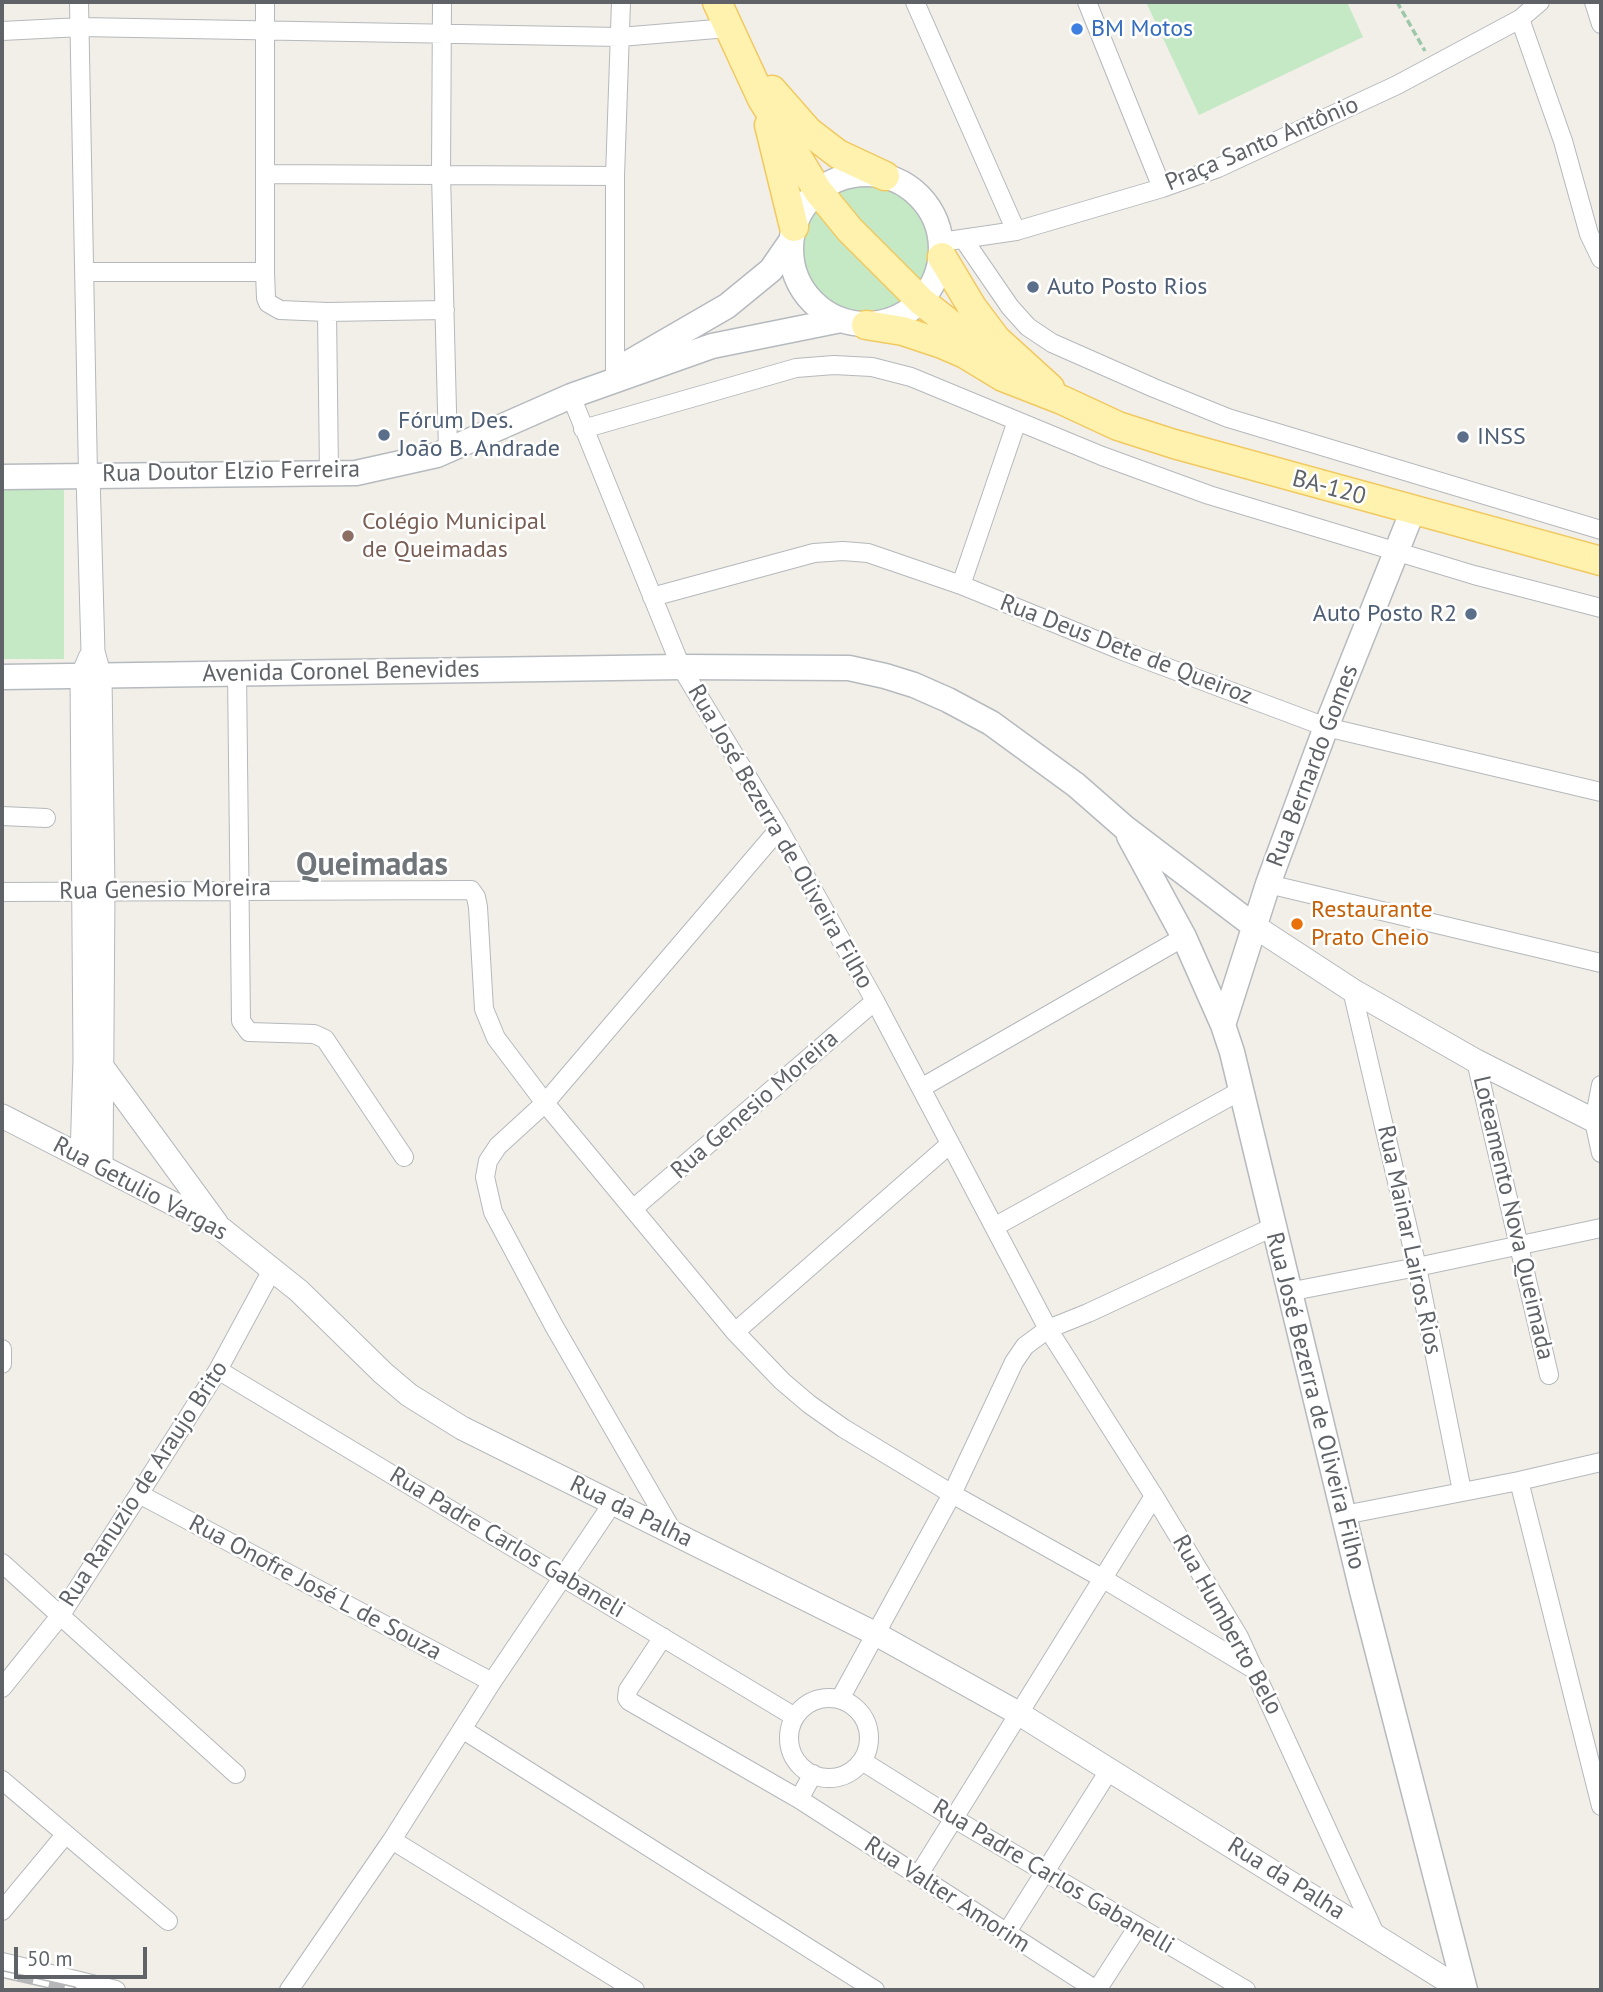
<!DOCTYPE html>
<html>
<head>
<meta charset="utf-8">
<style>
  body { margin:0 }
  #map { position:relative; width:1603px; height:1992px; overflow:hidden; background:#f1efe8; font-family:"PT Sans",sans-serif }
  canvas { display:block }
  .frame { position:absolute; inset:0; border:4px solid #5f6368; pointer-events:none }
  .scale { position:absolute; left:14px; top:1947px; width:133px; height:32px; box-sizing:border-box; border:4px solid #5f6368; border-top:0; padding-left:9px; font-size:21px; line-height:24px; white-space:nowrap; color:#5f6368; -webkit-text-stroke:5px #fff; paint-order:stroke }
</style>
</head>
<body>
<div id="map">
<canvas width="1603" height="1992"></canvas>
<div class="frame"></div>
<div class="scale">50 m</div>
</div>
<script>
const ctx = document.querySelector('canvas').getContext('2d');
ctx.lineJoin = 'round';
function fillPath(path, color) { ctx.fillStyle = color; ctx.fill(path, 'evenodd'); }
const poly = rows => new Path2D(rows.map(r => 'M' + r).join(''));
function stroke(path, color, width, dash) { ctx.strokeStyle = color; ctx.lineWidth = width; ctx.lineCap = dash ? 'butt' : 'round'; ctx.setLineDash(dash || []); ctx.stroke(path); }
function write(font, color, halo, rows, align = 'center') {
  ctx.font = font + ' "PT Sans",sans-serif'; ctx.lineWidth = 5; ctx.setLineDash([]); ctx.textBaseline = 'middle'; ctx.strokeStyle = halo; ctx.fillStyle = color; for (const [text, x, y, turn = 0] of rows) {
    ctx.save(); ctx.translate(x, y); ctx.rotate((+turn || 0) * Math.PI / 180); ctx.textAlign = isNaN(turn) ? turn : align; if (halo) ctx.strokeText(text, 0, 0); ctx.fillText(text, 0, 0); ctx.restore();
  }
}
const green = poly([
  [1146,2,1347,2,1363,37,1199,115],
  [870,182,883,184,907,196,917,204,931,227,934,254,928,279,921,291,832,192,844,186],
  [815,206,912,301,889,314,863,318,837,312,816,296,802,273,798,247,805,221],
  [2,487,64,488,64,659,2,659]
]);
const path = poly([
  [1397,2,1425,51]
]);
const minor = poly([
  [79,2,88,475],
  [265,2,265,272,266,298,268,303,280,310,327,312,445,310],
  [442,2,441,174,448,450],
  [915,2,1016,231],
  [1087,2,1162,188],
  [1594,2,1601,24],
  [1520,19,1563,141,1589,234,1601,259],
  [2,31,81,27,620,37,728,28],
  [266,174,615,176],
  [964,240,1010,307,1028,327,1052,343,1154,388,1228,418,1601,530],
  [941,242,1016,231,1162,188,1218,168,1397,85,1520,19,1540,2],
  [85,272,265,272],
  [327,312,329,473],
  [615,371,615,176,621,2],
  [571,396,681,667,779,829,875,1001,1048,1329,1154,1496,1239,1637,1376,1936],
  [583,429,796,368,834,365,872,367,911,377,1102,456,1209,495,1474,575,1601,608],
  [961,585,1017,421],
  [652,597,814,553,843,551,868,553,961,585,1123,651,1326,727,1601,792],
  [237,673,241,1021,249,1032,314,1034,325,1039,404,1157],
  [2,816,46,818],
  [1268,884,1601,963],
  [2,892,471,890,476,897,478,907,484,1009,496,1038,545,1103,735,1332,782,1381,809,1404,843,1428,952,1494,1102,1578,1255,1670],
  [1352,990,1417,1267,1462,1491],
  [1476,1061,1549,1375],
  [1601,1085,1594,1121,1601,1153],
  [921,1088,1184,937],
  [634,1208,875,1001],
  [994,1227,1240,1091],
  [1288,1292,1417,1267,1601,1228],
  [735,1332,950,1144],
  [2,1349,2,1364],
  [218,1370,795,1717],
  [1519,1481,1601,1806],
  [139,1494,492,1682],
  [1344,1515,1519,1481,1601,1462],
  [673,1532,554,1326,493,1212,485,1177,488,1161,498,1146,545,1103,779,829],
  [2,1563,236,1774],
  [663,1637,628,1690,627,1698,629,1701,799,1799],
  [2,1688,60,1616,139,1494,218,1370,272,1270],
  '789 1738a40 40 0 1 1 80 0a40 40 0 1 1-80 0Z',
  [840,1699,952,1494,1014,1362,1025,1346,1048,1329,1088,1313,1273,1227],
  [462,1729,875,1990],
  [862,1761,953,1818,1246,1990],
  [813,1774,799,1799,1096,1990],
  [2,1780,168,1921],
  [392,1840,635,1990],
  [918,1876,1154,1496],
  [2,1911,65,1835],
  [1007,1932,1110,1769],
  [2,1962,116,1990],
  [289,1990,392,1840,492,1682,612,1504],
  [1097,1990,1137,1928]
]);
const tertiary = poly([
  [88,475,93,652,100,677,103,891,101,1167],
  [1254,926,1352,990,1476,1061,1601,1124],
  [103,1068,217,1224],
  [2,1116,219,1227,299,1291,383,1373,409,1395,462,1428,876,1634,1018,1713,1462,1990],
  [82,1157,85,1060,82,677,90,658]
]);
const secondary = poly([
  '791 249a75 75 0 1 1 150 0a75 75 0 1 1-150 0Z',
  [625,365,727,306,771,270,791,241],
  [2,477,356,473,437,455,571,396,712,346,841,320],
  [2,677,681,667,849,668,885,676,914,685,948,700,991,723,1076,785,1124,827,1254,926],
  [1129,836,1184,937,1223,1025,1232,1052,1362,1591,1465,1990],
  [1223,1025,1268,884,1326,727,1413,510]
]);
const primary = poly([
  [717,2,762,99,818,191,850,230,921,301,986,352],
  [772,90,808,131,838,154,885,176],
  [769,125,794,227],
  [942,257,972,307,996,339,1050,388],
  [866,325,903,331,942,344,965,354,1003,377,1062,400,1118,426,1174,444,1601,561]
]);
const rail = poly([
  [2,1974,73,1990]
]);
const markers = [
  [1077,29,7,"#3f7fe0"],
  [1033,287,7,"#5c6f8a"],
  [384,435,7,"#5c6f8a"],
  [1463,437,7,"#5c6f8a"],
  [348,536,7,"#8d6e63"],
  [1471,614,7,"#5c6f8a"],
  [1297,924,7,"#e8710a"]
];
const shopNames = [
  ["BM Motos",1091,29]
];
const streetNames = [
  ["Praça Santo Antônio",1262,144,-23],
  ["Rua Doutor Elzio Ferreira",231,472,-1],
  ["BA-120",1329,488,15],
  ["Rua Deus Dete de Queiroz",1126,650,21],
  ["Avenida Coronel Benevides",341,672,-1],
  ["Rua Bernardo Gomes",1313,766,-69],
  ["Rua José Bezerra de Oliveira Filho",780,837,60],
  ["Rua Genesio Moreira",165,890,-1],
  ["Rua Genesio Moreira",755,1105,-41],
  ["Rua Getulio Vargas",140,1189,28],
  ["Loteamento Nova Queimada",1513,1218,77],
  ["Rua Mainar Lairos Rios",1409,1240,78],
  ["Rua José Bezerra de Oliveira Filho",1315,1401,76],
  ["Rua Ranuzio de Araujo Brito",144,1484,-57],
  ["Rua da Palha",631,1512,26],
  ["Rua Padre Carlos Gabaneli",507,1543,31],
  ["Rua Onofre José L de Souza",315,1588,28],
  ["Rua Humberto Belo",1227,1625,61],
  ["Rua Padre Carlos Gabanelli",1053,1877,31],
  ["Rua da Palha",1286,1879,32],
  ["Rua Valter Amorim",947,1895,33]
];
const serviceNames = [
  ["Auto Posto Rios",1047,287],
  ["Fórum Des.",398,421],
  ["João B. Andrade",398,449],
  ["INSS",1477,437],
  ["Auto Posto R2",1457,614,"right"]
];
const educationNames = [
  ["Colégio Municipal",362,522],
  ["de Queimadas",362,550]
];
const foodNames = [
  ["Restaurante",1311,910],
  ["Prato Cheio",1311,938]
];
const districtNames = [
  ["Queimadas",372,866]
];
fillPath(green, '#c5e8c5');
stroke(minor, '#b5b8bc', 20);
stroke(tertiary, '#b5b8bc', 25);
stroke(secondary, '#b6babf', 27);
stroke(primary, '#f2c960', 31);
stroke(path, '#9cc7a9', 3.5, [7, 3.5]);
stroke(minor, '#fff', 18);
stroke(tertiary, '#fff', 23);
stroke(secondary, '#fff', 24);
stroke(primary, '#fff2af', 28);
stroke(rail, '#b6b7b8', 8);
stroke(rail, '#fff', 5, [16]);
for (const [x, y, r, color] of markers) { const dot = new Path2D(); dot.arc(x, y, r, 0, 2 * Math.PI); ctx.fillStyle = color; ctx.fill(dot); stroke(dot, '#fff', 2.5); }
write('24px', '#366cbe', '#fff', shopNames, 'left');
write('24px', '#5f6368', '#fff', streetNames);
write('24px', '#4e5e75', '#fff', serviceNames, 'left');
write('24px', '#785e54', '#fff', educationNames, 'left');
write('24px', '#c56008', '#fff', foodNames, 'left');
write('bold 32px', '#70757a', '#fff', districtNames);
</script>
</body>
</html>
